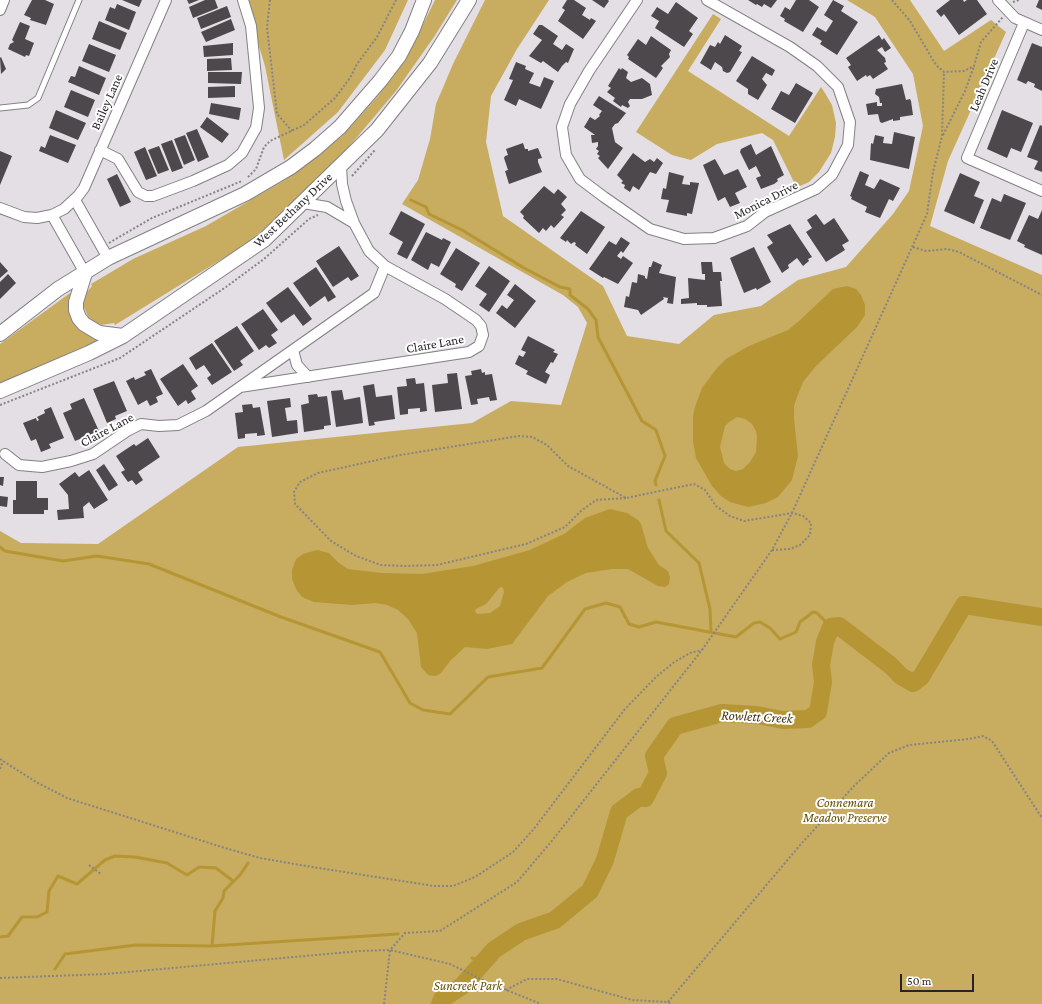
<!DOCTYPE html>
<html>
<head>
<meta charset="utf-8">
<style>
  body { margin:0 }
  #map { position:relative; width:1042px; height:1004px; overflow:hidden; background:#e3dfe4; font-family:"Crimson Pro",serif }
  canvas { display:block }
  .scale { position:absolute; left:900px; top:974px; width:74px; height:18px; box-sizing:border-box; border:2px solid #262426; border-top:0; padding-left:5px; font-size:12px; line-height:14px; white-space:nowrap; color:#262426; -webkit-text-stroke:3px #fff; paint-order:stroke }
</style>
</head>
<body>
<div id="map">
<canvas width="1042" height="1004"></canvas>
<div class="scale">50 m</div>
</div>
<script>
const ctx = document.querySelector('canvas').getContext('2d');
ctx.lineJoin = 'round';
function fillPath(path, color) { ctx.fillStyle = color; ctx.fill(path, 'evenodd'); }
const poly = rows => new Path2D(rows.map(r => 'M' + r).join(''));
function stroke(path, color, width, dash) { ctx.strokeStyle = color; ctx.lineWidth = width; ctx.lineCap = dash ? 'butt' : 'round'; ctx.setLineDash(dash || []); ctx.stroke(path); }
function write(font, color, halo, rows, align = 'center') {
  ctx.font = font + ' "Crimson Pro",serif'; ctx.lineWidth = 4; ctx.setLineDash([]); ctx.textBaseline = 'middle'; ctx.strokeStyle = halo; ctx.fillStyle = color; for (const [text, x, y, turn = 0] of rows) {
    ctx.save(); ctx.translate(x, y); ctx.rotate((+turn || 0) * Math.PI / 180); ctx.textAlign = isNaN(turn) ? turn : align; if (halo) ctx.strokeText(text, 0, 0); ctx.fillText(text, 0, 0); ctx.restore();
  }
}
const green = poly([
  [245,0,408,0,385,50,338,112,284,160,265,66],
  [435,0,457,0,434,37,396,91,342,155,293,204,248,243,115,325,114,323,101,325,89,319,83,305,86,293,92,286,91,284,133,259,206,226,285,180,309,163,343,135,378,96,396,72,413,45],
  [485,0,549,0,517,49,491,96,486,142,503,216,603,286,627,336,679,344,714,315,761,306,798,280,846,267,893,214,909,191,923,126,913,74,875,17,847,0,910,0,944,51,991,20,1006,32,948,161,930,226,1042,275,1042,1004,0,1004,0,531,21,543,98,544,238,447,472,423,511,401,561,405,587,323,578,307,563,295,402,204,418,180,430,139,436,104,453,64],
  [713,14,721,19,688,71,789,136,821,87,825,93,832,105,836,123,835,137,831,153,819,172,809,182,798,187,796,186,773,140,762,133,717,144,691,160,672,155,636,132],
  [70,293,69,309,78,328,98,340,55,361,0,383,0,344]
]);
const water = poly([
  [847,286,856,289,861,295,865,305,865,315,857,327,816,366,803,382,797,397,794,406,794,419,798,456,792,480,778,497,766,503,748,507,730,502,721,496,712,486,696,458,693,442,693,416,695,407,702,388,717,368,726,359,749,346,788,330,799,321,833,289],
  [737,417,745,419,752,424,756,431,757,437,756,452,750,462,743,469,736,471,730,469,724,463,720,447,725,426,729,422],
  [610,509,627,513,638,520,641,524,648,548,659,565,668,571,670,577,669,584,665,587,658,586,628,569,612,569,586,573,567,582,548,596,512,644,487,649,465,647,450,661,441,673,436,676,428,675,421,667,417,633,408,619,398,610,387,605,375,603,352,605,314,602,302,597,296,589,292,579,292,570,296,559,303,554,317,550,329,553,339,563,348,569,381,573,422,574,473,566,530,550,564,534,585,518],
  [500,587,503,588,504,592,500,606,490,613,477,614,475,611,476,609,486,604]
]);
const stream = poly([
  [411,200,426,207,429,214,462,230,524,268,560,287,570,289,570,295,588,309,596,320,598,337,642,421,656,430,665,456,655,481,656,485],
  [659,500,666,531,699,563,710,609,711,632],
  [0,547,5,551,63,561,97,556,149,564,281,617,380,652,410,703,423,710,450,714,488,677,542,668,585,609,606,603,620,607,629,624,639,627,656,622,736,637,754,623,760,622,770,628,780,639,796,632,800,622,813,612,817,613,831,627],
  [0,937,8,936,22,917,37,917,47,912,49,891,58,876,77,884,105,860,115,856,135,857,167,863,187,875,199,867,216,868,233,881],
  [212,946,215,911,223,898,224,891,240,875,248,863],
  [472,958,484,962],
  [55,969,65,954,136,945,212,946,398,934]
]);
const river = poly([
  [440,1004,442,999,462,986,494,950,521,932,555,920,590,891,605,860,619,812,639,797,645,798,658,773,654,756,675,726,722,713,757,715,783,720,808,719,818,712,823,682,821,665,825,642,831,627,839,626,890,665,901,676,913,683,921,677,964,605,1042,617]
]);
const building = poly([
  [32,0,45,0,54,4,46,25,30,20,31,18,24,15],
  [122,0,142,0,139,7],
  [187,0,199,0,189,4],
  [205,0,215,0,218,8,193,18,189,7],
  [567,0,574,0,586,8,582,15,590,20,591,18,596,21,583,39,558,21,565,10,562,8],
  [592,0,608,0,609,1,604,8],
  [748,0,777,0,771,8,764,4,762,7,757,4,756,5],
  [796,0,809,0,819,7,803,32,784,21,785,19,780,16,785,7,790,10],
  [833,0,844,6,841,11,858,22,837,55,820,44,822,41,812,35,817,27,826,32,833,21,824,15],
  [950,0,963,0,964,2,967,0,977,0,987,14,959,35,944,14,941,17,936,11],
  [1039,0,1042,0,1042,10,1036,7],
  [676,2,698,18,689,31,693,34,684,47,655,28,659,21,651,16,657,7,668,14],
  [117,4,136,12,129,30,105,20,110,7,115,9],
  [227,6,231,17,201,29,197,18],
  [231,19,235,30,206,42,201,32],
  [99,21,127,33,120,50,92,39],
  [20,22,30,26,25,39,34,43,29,56,26,55,25,57,8,49,10,44,14,42,12,40],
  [539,25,542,25,558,36,553,44,562,50,566,44,574,49,568,63,566,62,562,66,558,72,543,61,541,63,529,56,542,40,533,34],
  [725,35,742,46,739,51,742,52,730,72,727,73,723,71,722,67,715,62,711,70,700,63,710,45,715,47,718,42,720,44],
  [879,35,882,40,884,38,891,48,885,52,882,47,877,50,885,58,886,62,884,63,888,69,873,79,870,75,867,77,866,75,857,81,848,67,851,65,846,58],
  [651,36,671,50,669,54,670,57,661,66,663,68,656,78,628,59,629,57,627,55,638,39,646,45],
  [233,43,233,55,204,57,203,46],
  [1032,43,1042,47,1042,91,1034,87,1035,84,1028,81,1026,84,1017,80],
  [89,44,116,55,109,72,82,61],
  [752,56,775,70,772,76,766,73,762,79,767,85,758,100,748,94,748,89,736,81],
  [1,57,6,69,1,74,0,58],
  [231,58,232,70,207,71,207,59],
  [516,62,526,66,525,69,534,73,529,83,540,87,544,77,554,81,541,109,519,99,516,106,504,100,513,80,509,79],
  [79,66,106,78,99,95,68,82,71,76,75,77],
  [619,68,621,70,622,68,628,72,626,78,631,82,642,78,650,84,652,95,642,99,630,99,628,102,630,106,628,108,622,105,621,107,613,101,615,98,607,92,611,88,608,86],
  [208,72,242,72,241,84,208,83],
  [796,83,813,93,795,123,771,109,781,91,789,95],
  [902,84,906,100,910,99,911,101,913,115,900,117,900,120,893,121,893,119,882,123,880,122,878,114,868,115,866,104,877,102,877,106,882,106,882,103,880,103,879,97,875,94,876,89],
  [235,86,235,97,208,98,208,87],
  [71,90,95,100,88,117,64,107],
  [599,96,626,113,618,123,615,124,612,128,615,142,623,148,608,169,598,158,600,156,597,154,599,151,596,149,598,146,598,142,592,143,591,135,595,135,584,127,590,117,595,120,600,116,599,115,602,111,593,105],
  [211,103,241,108,239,120,209,114],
  [56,110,86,123,78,140,49,128],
  [1002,110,1033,123,1021,152,1011,148,1007,158,987,149],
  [207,117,229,134,222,143,200,127],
  [1040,125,1042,126,1042,172,1034,169,1038,161,1027,157],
  [197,129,209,157,198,162,186,133],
  [894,132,915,137,909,169,870,160,871,143,873,144,875,135,884,137,883,143,892,144],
  [50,135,76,145,68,163,39,151,41,146,45,148],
  [185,135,195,160,184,165,174,139],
  [172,140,183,168,172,172,161,144],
  [523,143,525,149,528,149,528,151,538,148,542,158,538,159,538,162,542,172,509,184,505,171,508,170,504,158,505,156,508,155,506,149],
  [751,144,756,155,771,146,784,175,777,179,778,181,774,184,761,189,756,178,761,176,756,166,749,170,740,152,741,149],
  [159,146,169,170,158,174,148,150],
  [145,147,157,176,146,180,134,152],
  [0,151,12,156,0,185],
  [633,153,645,162,650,159,654,162,657,158,663,163,656,174,650,172,639,190,633,186,630,192,624,188,625,185,621,183,623,181,617,175],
  [715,159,724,175,738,169,747,187,735,193,740,203,730,207,725,197,718,201,703,165],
  [860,171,869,175,865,185,874,189,880,179,900,188,893,201,889,199,880,218,865,212,867,207,851,199,852,197,850,196],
  [669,172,684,176,682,184,690,185,690,182,699,183,692,214,687,213,687,216,666,212,669,200,661,199,663,188,666,189],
  [960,173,980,182,974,196,984,200,974,224,944,211],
  [117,174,131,202,120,207,107,179],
  [544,186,554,194,558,189,567,197,561,204,566,210,561,215,564,217,554,228,551,225,546,231,543,228,539,233,523,218,524,216,520,212],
  [1004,194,1026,203,1010,240,980,228,992,198,1001,202],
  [1042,210,1042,255,1024,247,1025,245,1017,241,1029,215,1038,219],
  [401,211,425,224,407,259,397,254,403,242,389,234],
  [581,211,605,227,587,254,575,245,576,243,574,242,571,244,567,240,566,242,560,238],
  [816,214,824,225,834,218,849,241,842,245,845,250,826,262,806,232,812,228,807,220],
  [790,224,812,257,808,259,809,261,803,266,797,258,788,265,789,268,782,273,767,247,773,243,767,235],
  [426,232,442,240,443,238,451,242,439,267,431,263,428,270,411,260],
  [621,237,630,243,623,253,621,251,617,256,621,259,623,256,633,263,618,284,604,277,603,278,589,269,609,241,616,245],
  [339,246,359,276,351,281,348,277,333,287,316,261],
  [754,247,771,282,757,290,756,288,744,293,730,258],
  [456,248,480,263,462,291,455,287,456,284,440,274],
  [653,261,662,265,659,273,676,277,673,304,667,303,668,298,663,297,664,299,641,315,638,310,624,307,626,296,629,297,632,282,637,283,638,274,645,276,645,278,647,279,649,267,651,267],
  [0,262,8,271,0,278],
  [701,262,712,262,713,272,721,272,722,281,720,281,722,306,707,307,707,305,697,305,697,303,681,304,681,299,689,298,688,278,705,280,705,274,702,274],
  [489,266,510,281,489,312,479,305,487,294,475,286],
  [316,267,336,297,328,302,325,296,310,307,293,283],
  [8,274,16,283,0,299,0,282],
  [515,284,536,301,515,328,496,313,502,305,507,309,514,300,507,295],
  [288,287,312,319,303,326,294,314,281,323,266,303],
  [263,309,278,330,271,335,277,343,269,348,266,345,259,350,241,324],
  [237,326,254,351,240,361,243,365,234,371,214,341],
  [528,336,555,350,553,352,558,354,553,363,551,362,545,372,550,375,546,384,526,374,528,371,515,364,519,355,523,357,526,352,521,350],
  [212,343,232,372,212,385,207,378,211,375,204,365,196,370,189,358],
  [183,364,198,386,191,391,196,399,188,404,186,400,178,406,160,379],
  [151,369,163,394,156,397,158,402,150,406,147,400,138,405,126,381,134,377,135,380,146,375,144,372],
  [481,369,482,373,485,372,485,375,492,374,497,400,490,401,489,397,477,399,478,404,471,405,465,376,472,375,471,371],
  [457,373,462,409,435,412,432,385,448,383,447,374],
  [415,378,416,384,424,383,427,411,420,412,420,408,408,409,408,414,400,415,397,387,407,386,406,379],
  [114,381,127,411,115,416,116,419,107,423,93,389],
  [374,384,376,397,392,395,395,419,374,422,375,425,369,426,363,386],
  [342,390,344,400,360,397,363,423,336,427,331,391],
  [317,394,318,397,327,396,331,425,324,426,324,429,304,432,301,405,309,403,308,395],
  [84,398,99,431,75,441,63,413,72,409,70,404],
  [290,398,291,407,285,408,287,421,297,420,298,433,272,437,267,401],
  [252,404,253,408,260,407,265,435,257,436,257,433,245,434,245,438,238,439,235,413,243,412,242,405],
  [51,407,64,438,49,444,51,448,41,452,36,439,31,441,23,423,36,418,37,421,39,420,37,417,45,413,44,410],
  [148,438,160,457,138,472,143,480,136,485,132,480,128,482,121,472,125,470,116,456,134,444,136,446],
  [104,464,118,485,109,491,96,470],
  [89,470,108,500,94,509,89,502,83,507,84,518,58,520,57,510,69,509,68,495,59,484,75,472,79,477],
  [0,477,4,477,3,486,0,485],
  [16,481,37,481,37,498,48,498,48,510,44,510,44,514,13,514,13,500,16,500],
  [0,496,8,497,7,507,0,506]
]);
const path = poly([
  [270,0,267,27,277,114,292,131],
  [892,0,910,21,936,65,944,72,964,71,974,66,981,42,1003,17],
  [1013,2,1019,0],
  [943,135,965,91,974,66],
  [352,176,375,150],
  [248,177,256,169,264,147,270,141,304,125,335,98,350,78,357,64,377,37,396,0],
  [109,243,152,218,242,181],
  [913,247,926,251,947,249,959,252,1042,295],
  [0,405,120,358,226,287,264,259,309,219,318,215],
  [626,498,596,500,581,511,565,527,526,544,437,565,405,566,381,565,356,556,331,541,295,504,294,492,300,482,318,473,400,455,519,436,532,437,547,445,568,466,626,498,694,484,705,490,716,506,730,516,744,521,792,513,803,516,811,523,810,535,800,545,790,549,772,550],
  [0,759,36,782,67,798,225,848,260,858,306,866,434,886,453,886,475,877,513,852,533,830,625,709,656,677,673,663,690,653,702,650],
  [0,769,3,761],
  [89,865,101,874],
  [0,978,106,974,360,951,390,950,450,964,487,982,541,1004],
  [506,990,527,979,557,979,632,1000,668,1002,672,1004],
  [668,1002,801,844,854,786,889,753,909,745,969,739,983,736,992,741,1042,818],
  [384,1004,390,950,405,933,440,931,517,882,551,842,702,650,772,550,792,513,927,214,933,172,942,136,944,72]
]);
const service = poly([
  [0,108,28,105,38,98,79,0]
]);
const minor = poly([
  [637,0,589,71,570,104,562,127,566,155,580,179,604,197,650,229,684,239,714,238,747,226,765,212,816,189,832,175,848,145,850,122,838,87,817,66,790,47,707,0],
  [998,0,1015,18,1042,30],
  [0,10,4,0],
  [1024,23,967,158,1042,191],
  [100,150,118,159,138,192,146,196,153,196,193,181,228,165,242,153,256,128,259,108,251,26,243,0],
  [75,200,108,258],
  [303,203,327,207,354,223],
  [0,208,24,217,37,218,52,215,64,209,78,196,84,188,166,0],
  [52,215,85,273],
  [293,350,297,365,308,377],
  [240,387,469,352,479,346,483,335,481,326,476,320,445,299,385,266,369,251,354,223,346,201,342,184,341,166],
  [5,454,19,465,42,467,71,461,93,454,127,431,141,424,159,426,178,425,206,411,374,293,385,266]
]);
const secondary = poly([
  [85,273,76,302,76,310,79,318,84,324,99,333,123,336],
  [0,334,58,289,108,258,245,194,291,167,315,149,340,127,380,81,399,56,412,31,424,0],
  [0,391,89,353,123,336,264,240,377,130,430,63,469,0]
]);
const streetNames = [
  ["Leah Drive",984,85,-67],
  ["Bailey Lane",107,102,-66],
  ["Monica Drive",766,200,-27],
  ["West Bethany Drive",293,210,-43],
  ["Claire Lane",435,344,-10],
  ["Claire Lane",107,430,-28]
];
const parkNames = [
  ["Connemara",845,803],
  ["Meadow Preserve",845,818],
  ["Suncreek Park",468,986]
];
const waterNames = [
  ["Rowlett Creek",757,717,3]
];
fillPath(green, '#c8ac5f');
fillPath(water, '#b69634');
stroke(stream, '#b69634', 3);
stroke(river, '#b69634', 18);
fillPath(building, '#4c484c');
stroke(service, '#838084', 7);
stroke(minor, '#838084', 12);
stroke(secondary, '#838084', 16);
stroke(path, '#868387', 2, [2, 2]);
stroke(service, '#fff', 5);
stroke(minor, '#fff', 10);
stroke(secondary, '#fff', 14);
write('13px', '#262426', '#fff', streetNames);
write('italic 13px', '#655000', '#fff', parkNames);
write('italic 14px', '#45380f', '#fff', waterNames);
</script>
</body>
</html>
